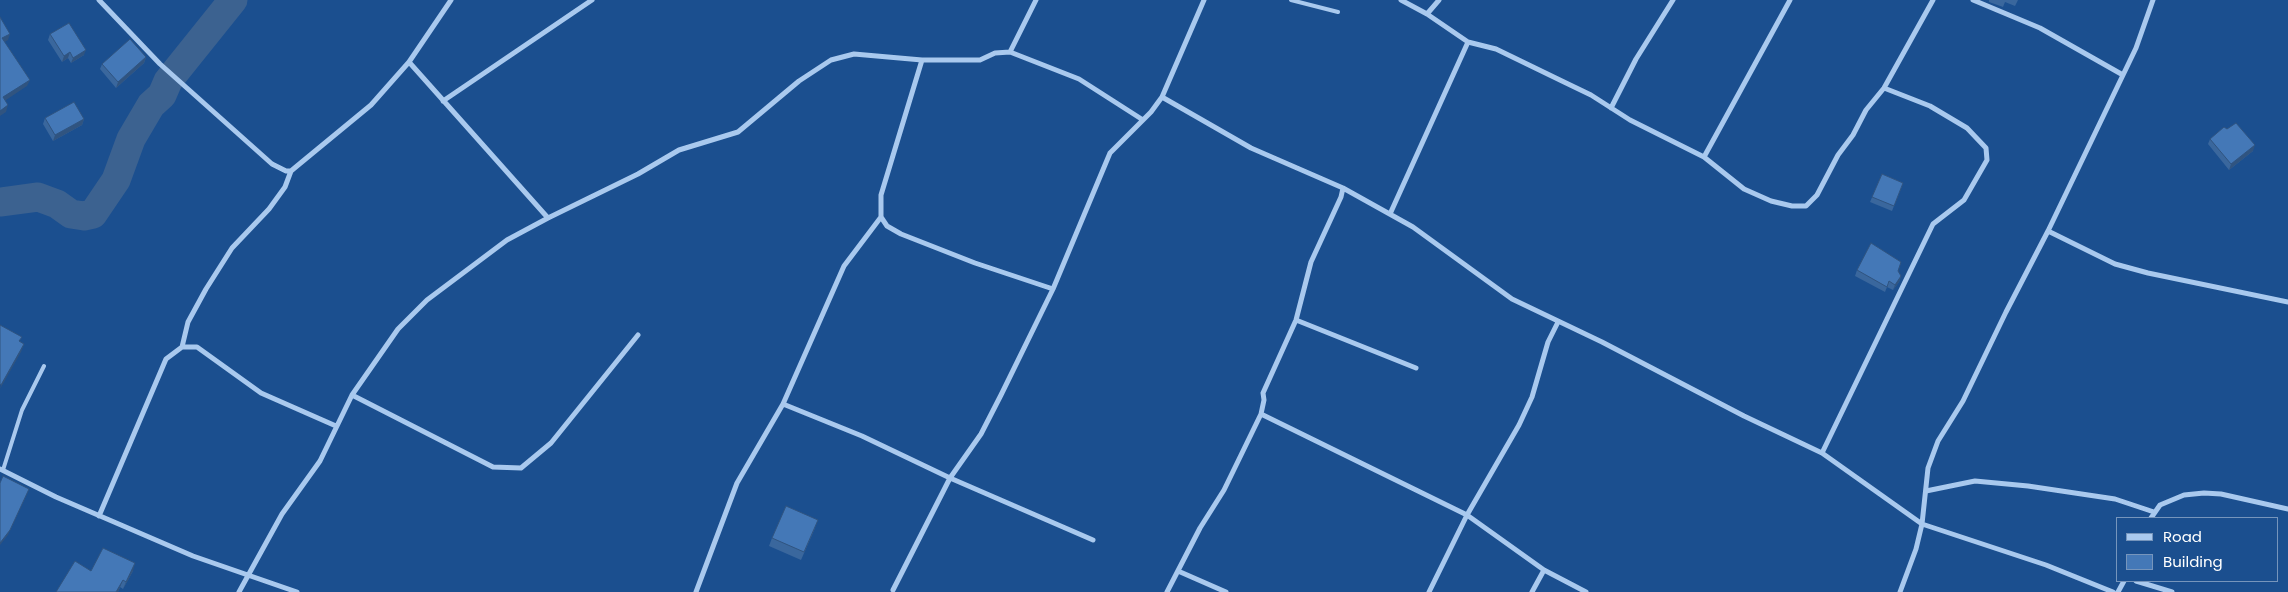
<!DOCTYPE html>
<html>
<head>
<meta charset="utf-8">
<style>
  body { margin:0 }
  #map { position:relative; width:2288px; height:592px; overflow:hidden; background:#1b4f8f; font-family:Poppins,sans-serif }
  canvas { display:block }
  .legend { position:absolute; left:2116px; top:517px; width:162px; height:65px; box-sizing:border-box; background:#1b4f8f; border:1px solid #7695bc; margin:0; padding:6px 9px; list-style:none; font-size:15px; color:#fff }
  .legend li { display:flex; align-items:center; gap:10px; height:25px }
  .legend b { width:25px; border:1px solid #7695bc }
</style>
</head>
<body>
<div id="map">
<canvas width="2288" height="592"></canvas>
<ul class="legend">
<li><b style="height:6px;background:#a9c9ee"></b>Road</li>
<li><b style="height:14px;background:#4478b7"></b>Building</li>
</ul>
</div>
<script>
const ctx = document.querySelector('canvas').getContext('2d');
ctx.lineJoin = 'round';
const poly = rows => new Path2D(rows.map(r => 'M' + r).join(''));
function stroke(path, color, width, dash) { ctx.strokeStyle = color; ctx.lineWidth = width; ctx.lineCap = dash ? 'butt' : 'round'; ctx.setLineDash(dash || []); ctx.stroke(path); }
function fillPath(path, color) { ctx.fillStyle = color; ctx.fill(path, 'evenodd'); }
const river = poly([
  [0,202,38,197,57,204,71,214,84,216,93,214,116,180,131,139,151,105,162,95,168,81,233,0]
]);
const lane = poly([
  [1291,0,1338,12],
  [3,470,22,410,44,366]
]);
const street = poly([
  [99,0,160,64,272,164,286,171,291,171,297,166,371,105,409,62,451,0],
  [1401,0,1427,14,1468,42,1496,49,1564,82,1591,95,1630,120,1704,157,1744,189,1771,201,1792,206,1806,206,1817,195,1838,155,1853,135,1866,110,1884,88,1933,0],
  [1973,0,2040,28,2123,75],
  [1427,14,1439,0],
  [1010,52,1036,0],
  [922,60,881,195,881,217,887,226,901,234,975,263,1053,289],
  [409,62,548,218],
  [1162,97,1251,148,1343,188,1341,197,1311,262,1296,320,1263,393,1264,400,1261,414,1224,490,1200,528,1167,592],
  [443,101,592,0],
  [1611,108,1636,59,1673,0],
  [1704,157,1790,0],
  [1343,188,1413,227,1512,299,1602,342,1744,416,1822,453,1922,524,2046,565,2113,592],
  [1390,214,1468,42],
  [881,217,844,266,783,404,862,436,950,478,1093,540],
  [2048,231,2115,264,2148,273,2288,302],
  [1296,320,1416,368],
  [182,347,188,322,206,289,232,248,269,209,285,187,291,171],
  [352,395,493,467,521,468,551,443,638,335],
  [1261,414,1467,515,1519,425,1532,397,1548,342,1558,322],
  [1822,453,1933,224,1964,200,1987,160,1986,148,1967,128,1930,106,1884,88],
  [0,469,56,497,193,556,297,592],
  [1926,491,1975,481,2028,486,2115,499,2154,512],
  [99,516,166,359,182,347,197,347,261,393,336,426],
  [2151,518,2160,505,2184,495,2204,493,2221,494,2288,509],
  [1178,571,1226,592],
  [2136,581,2172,592],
  [893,590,950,478,981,434,1001,395,1053,289,1110,153,1151,112,1162,97,1204,0],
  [239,592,282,514,320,461,352,395,398,329,427,300,507,240,548,218,638,174,679,150,738,132,799,81,831,60,854,54,922,60,980,60,995,53,1010,52,1079,79,1143,120],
  [696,592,737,483,783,404],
  [1429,592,1467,515,1544,570,1586,592],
  [1532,592,1544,570],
  [1900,592,1916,549,1922,524,1928,468,1938,441,1963,401,2006,312,2048,231,2136,48,2153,0],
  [2118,592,2124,581]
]);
const wall = poly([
  [1989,0,2018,0,2015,6,2005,2,2003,7,1989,2],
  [50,34,84,55,71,63,68,58,62,62,48,40],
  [146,57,144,63,116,88,100,69,102,64],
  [45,118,84,119,82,125,53,141,43,124],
  [2227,129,2253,151,2229,170,2208,144,2210,139],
  [1882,174,1903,183,1892,211,1870,202],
  [1857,270,1898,271,1901,276,1899,282,1893,290,1887,287,1885,292,1855,276],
  [815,528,801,560,769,546,772,538],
  [91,571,133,571,123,589,120,587,118,592,56,592]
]);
const shadedWall = poly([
  [10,34,8,40,0,45,2,38],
  [86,50,84,55,71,63,73,58],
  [70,52,68,58,62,62,64,56],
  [146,57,144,63,116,88,118,82],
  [30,80,27,86,0,104,3,97],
  [8,105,6,112,0,116,0,111],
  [84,119,82,125,53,141,55,135],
  [2255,145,2253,151,2229,170,2231,164],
  [1901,276,1899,282,1893,290,1895,285],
  [24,344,21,352,0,389,1,385],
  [29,489,8,535,0,545,0,543],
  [135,563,133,571,123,589,126,582],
  [123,580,118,592,116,592]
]);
const building = poly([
  [0,17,10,34,2,38,30,80,3,97,8,105,0,111,0,17],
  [69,23,86,50,73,58,70,52,64,56,50,34,69,23],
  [130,39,146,57,118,82,102,64,130,39],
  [74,102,84,119,55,135,45,118,74,102],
  [2236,123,2255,145,2231,164,2210,139,2224,127,2227,129,2236,123],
  [1882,174,1903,183,1894,206,1872,197,1882,174],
  [1871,243,1901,262,1898,271,1901,276,1895,285,1889,281,1887,287,1857,270,1871,243],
  [0,325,22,337,19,341,24,344,1,385,0,384,0,325],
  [3,476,29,489,10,530,0,543,0,483,3,476],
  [786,506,818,520,804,552,772,538,786,506],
  [103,548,135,563,126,582,123,580,116,592,56,592,75,561,91,571,103,548]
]);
stroke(river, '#3c6290', 29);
stroke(lane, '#a9c9ee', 4);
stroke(street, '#a9c9ee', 5);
fillPath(wall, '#3a679d');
fillPath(shadedWall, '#305480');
fillPath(building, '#4478b7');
stroke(building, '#305480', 1);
</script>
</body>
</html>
